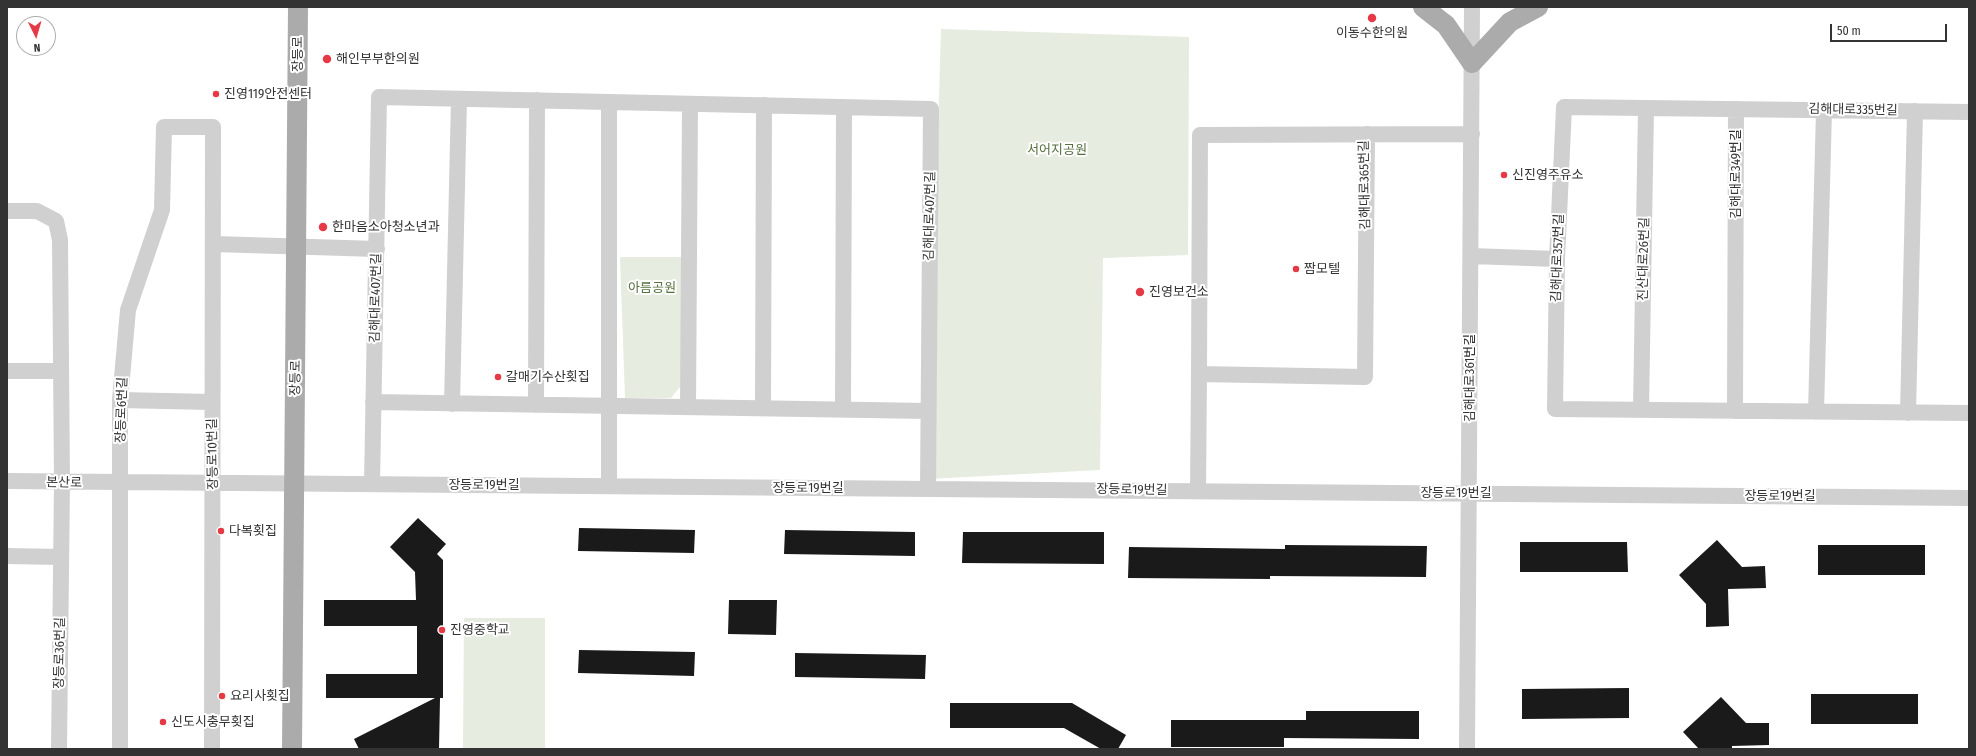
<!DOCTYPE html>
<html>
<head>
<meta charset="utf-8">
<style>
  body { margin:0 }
  #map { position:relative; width:1976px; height:756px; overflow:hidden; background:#fff; font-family:"Fira Sans Condensed",sans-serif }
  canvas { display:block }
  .frame { position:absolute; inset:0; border:8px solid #333; pointer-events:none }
  .north { position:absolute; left:16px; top:16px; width:40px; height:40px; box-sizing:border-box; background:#fff; border:1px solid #adadad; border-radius:50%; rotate:175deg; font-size:11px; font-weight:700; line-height:16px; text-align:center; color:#333 }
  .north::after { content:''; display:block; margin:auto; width:14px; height:18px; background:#e63946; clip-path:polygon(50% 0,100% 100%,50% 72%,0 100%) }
  .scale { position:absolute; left:1830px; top:24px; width:117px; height:18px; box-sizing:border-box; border:2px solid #333; border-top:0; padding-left:5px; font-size:12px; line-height:14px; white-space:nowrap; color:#333; -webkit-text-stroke:3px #fff; paint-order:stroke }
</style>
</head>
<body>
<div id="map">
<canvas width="1976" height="756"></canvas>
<div class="frame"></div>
<div class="north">N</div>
<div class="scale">50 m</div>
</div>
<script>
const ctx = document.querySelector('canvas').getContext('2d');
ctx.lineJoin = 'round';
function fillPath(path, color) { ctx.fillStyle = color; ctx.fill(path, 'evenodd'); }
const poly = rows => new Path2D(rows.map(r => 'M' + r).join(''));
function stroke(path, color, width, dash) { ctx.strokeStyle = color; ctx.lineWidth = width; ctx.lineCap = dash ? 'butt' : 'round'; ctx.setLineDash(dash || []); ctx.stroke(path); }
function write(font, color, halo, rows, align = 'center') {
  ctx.font = font + ' "Fira Sans Condensed","Noto Sans KR",sans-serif'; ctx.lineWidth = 4; ctx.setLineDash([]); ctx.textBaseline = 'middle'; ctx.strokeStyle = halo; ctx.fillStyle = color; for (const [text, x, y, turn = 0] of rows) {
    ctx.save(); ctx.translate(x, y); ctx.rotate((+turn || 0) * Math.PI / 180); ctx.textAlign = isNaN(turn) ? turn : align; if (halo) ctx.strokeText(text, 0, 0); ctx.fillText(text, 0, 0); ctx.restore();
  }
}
const green = poly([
  [941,29,1189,37,1188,255,1103,258,1100,470,928,479],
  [620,257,684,257,683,383,671,398,625,398],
  [464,618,545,618,545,749,463,749]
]);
const building = poly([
  [418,518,446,544,437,554,443,560,443,698,440,698,439,749,359,749,354,739,435,698,326,698,326,674,417,674,417,626,324,626,324,600,416,600,415,572,390,547],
  [579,528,695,530,694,553,578,551],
  [785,530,915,532,915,556,784,554],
  [963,532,1104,532,1104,564,962,563],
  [1717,540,1742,567,1765,566,1766,588,1728,589,1729,626,1706,627,1706,604,1679,575],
  [1520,542,1627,542,1628,572,1520,572],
  [1285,545,1427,546,1426,577,1270,576,1270,579,1128,578,1129,547,1285,549],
  [1818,545,1925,545,1925,575,1818,575],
  [729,600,777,600,776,635,728,634],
  [579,650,695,652,694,676,578,673],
  [795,653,926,655,925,679,795,677],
  [1629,688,1629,718,1522,719,1522,689],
  [1811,694,1918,694,1918,724,1811,724],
  [1721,697,1746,723,1769,723,1769,745,1732,746,1732,749,1699,749,1683,732],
  [950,703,1072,703,1126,735,1118,749,1101,749,1064,728,950,728],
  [1306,711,1419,711,1419,739,1284,738,1284,747,1171,747,1171,720,1306,720]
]);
const minor = poly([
  [1969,112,1564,107,1557,259,1555,409,1969,413],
  [1367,134,1365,377,1199,374,1200,135,1472,134],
  [7,211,37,211,56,221,60,240,62,482,59,749],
  [214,244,377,249],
  [1471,256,1557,259],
  [7,371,61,371],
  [120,400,211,402],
  [373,402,928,411],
  [452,404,459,99],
  [536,405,537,100],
  [688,407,690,104],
  [763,408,764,105],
  [843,409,844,107],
  [1641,410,1646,108],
  [1735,411,1736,109],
  [1816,412,1824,110],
  [1908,413,1915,111],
  [7,481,1969,498],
  [372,484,379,97,931,109,928,489],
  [609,486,609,102],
  [1198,491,1199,374],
  [7,556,61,557],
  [120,749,120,400,128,310,162,210,164,127,213,127,212,749],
  [1467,749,1472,7]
]);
const major = poly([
  [1423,7,1446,25,1472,63,1510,22,1538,7],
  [292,749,298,7]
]);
const markers = [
  [1372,18,5,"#e63946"],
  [327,59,5,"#e63946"],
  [216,94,4,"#e63946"],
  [1504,175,4,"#e63946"],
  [323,227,5,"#e63946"],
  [1296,269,4,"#e63946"],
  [1140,292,5,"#e63946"],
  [498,377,4,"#e63946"],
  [221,531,4,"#e63946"],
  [442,630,4,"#e63946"],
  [222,696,4,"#e63946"],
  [163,722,4,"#e63946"]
];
const poiNames = [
  ["이동수한의원",1372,33,"center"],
  ["해인부부한의원",336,59],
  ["진영119안전센터",224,94],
  ["신진영주유소",1512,175],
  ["한마음소아청소년과",332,227],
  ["짬모텔",1304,269],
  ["진영보건소",1149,292],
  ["갈매기수산횟집",506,377],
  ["다복횟집",229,531],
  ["진영중학교",450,630],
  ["요리사횟집",230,696],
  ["신도시충무횟집",171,722]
];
const streetNames = [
  ["장등로",298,54,-90],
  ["김해대로335번길",1853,110,1],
  ["김해대로349번길",1736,174,-90],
  ["김해대로365번길",1365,185,-91],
  ["김해대로407번길",930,216,-89],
  ["김해대로357번길",1558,258,-88],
  ["진산대로26번길",1644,259,-89],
  ["김해대로407번길",376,298,-89],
  ["장등로",296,378,-89],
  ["김해대로361번길",1470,378,-90],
  ["장등로6번길",122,410,-88],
  ["장등로10번길",213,454,-91],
  ["본산로",64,483,1],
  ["장등로19번길",484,485],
  ["장등로19번길",808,488],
  ["장등로19번길",1132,490,1],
  ["장등로19번길",1456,493],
  ["장등로19번길",1780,496],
  ["장등로36번길",60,653,-89]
];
const parkNames = [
  ["서어지공원",1057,150],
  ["아름공원",652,288]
];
fillPath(green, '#e6ecdf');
fillPath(building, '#1a1a1a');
stroke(minor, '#d0d0d0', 16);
stroke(major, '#ababab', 20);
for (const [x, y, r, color] of markers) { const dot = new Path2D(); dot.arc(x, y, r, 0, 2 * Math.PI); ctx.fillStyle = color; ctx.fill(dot); stroke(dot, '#fff', 1.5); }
write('13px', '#333', '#fff', poiNames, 'left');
write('13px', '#333', '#fff', streetNames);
write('13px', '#56703f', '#fff', parkNames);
</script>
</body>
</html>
